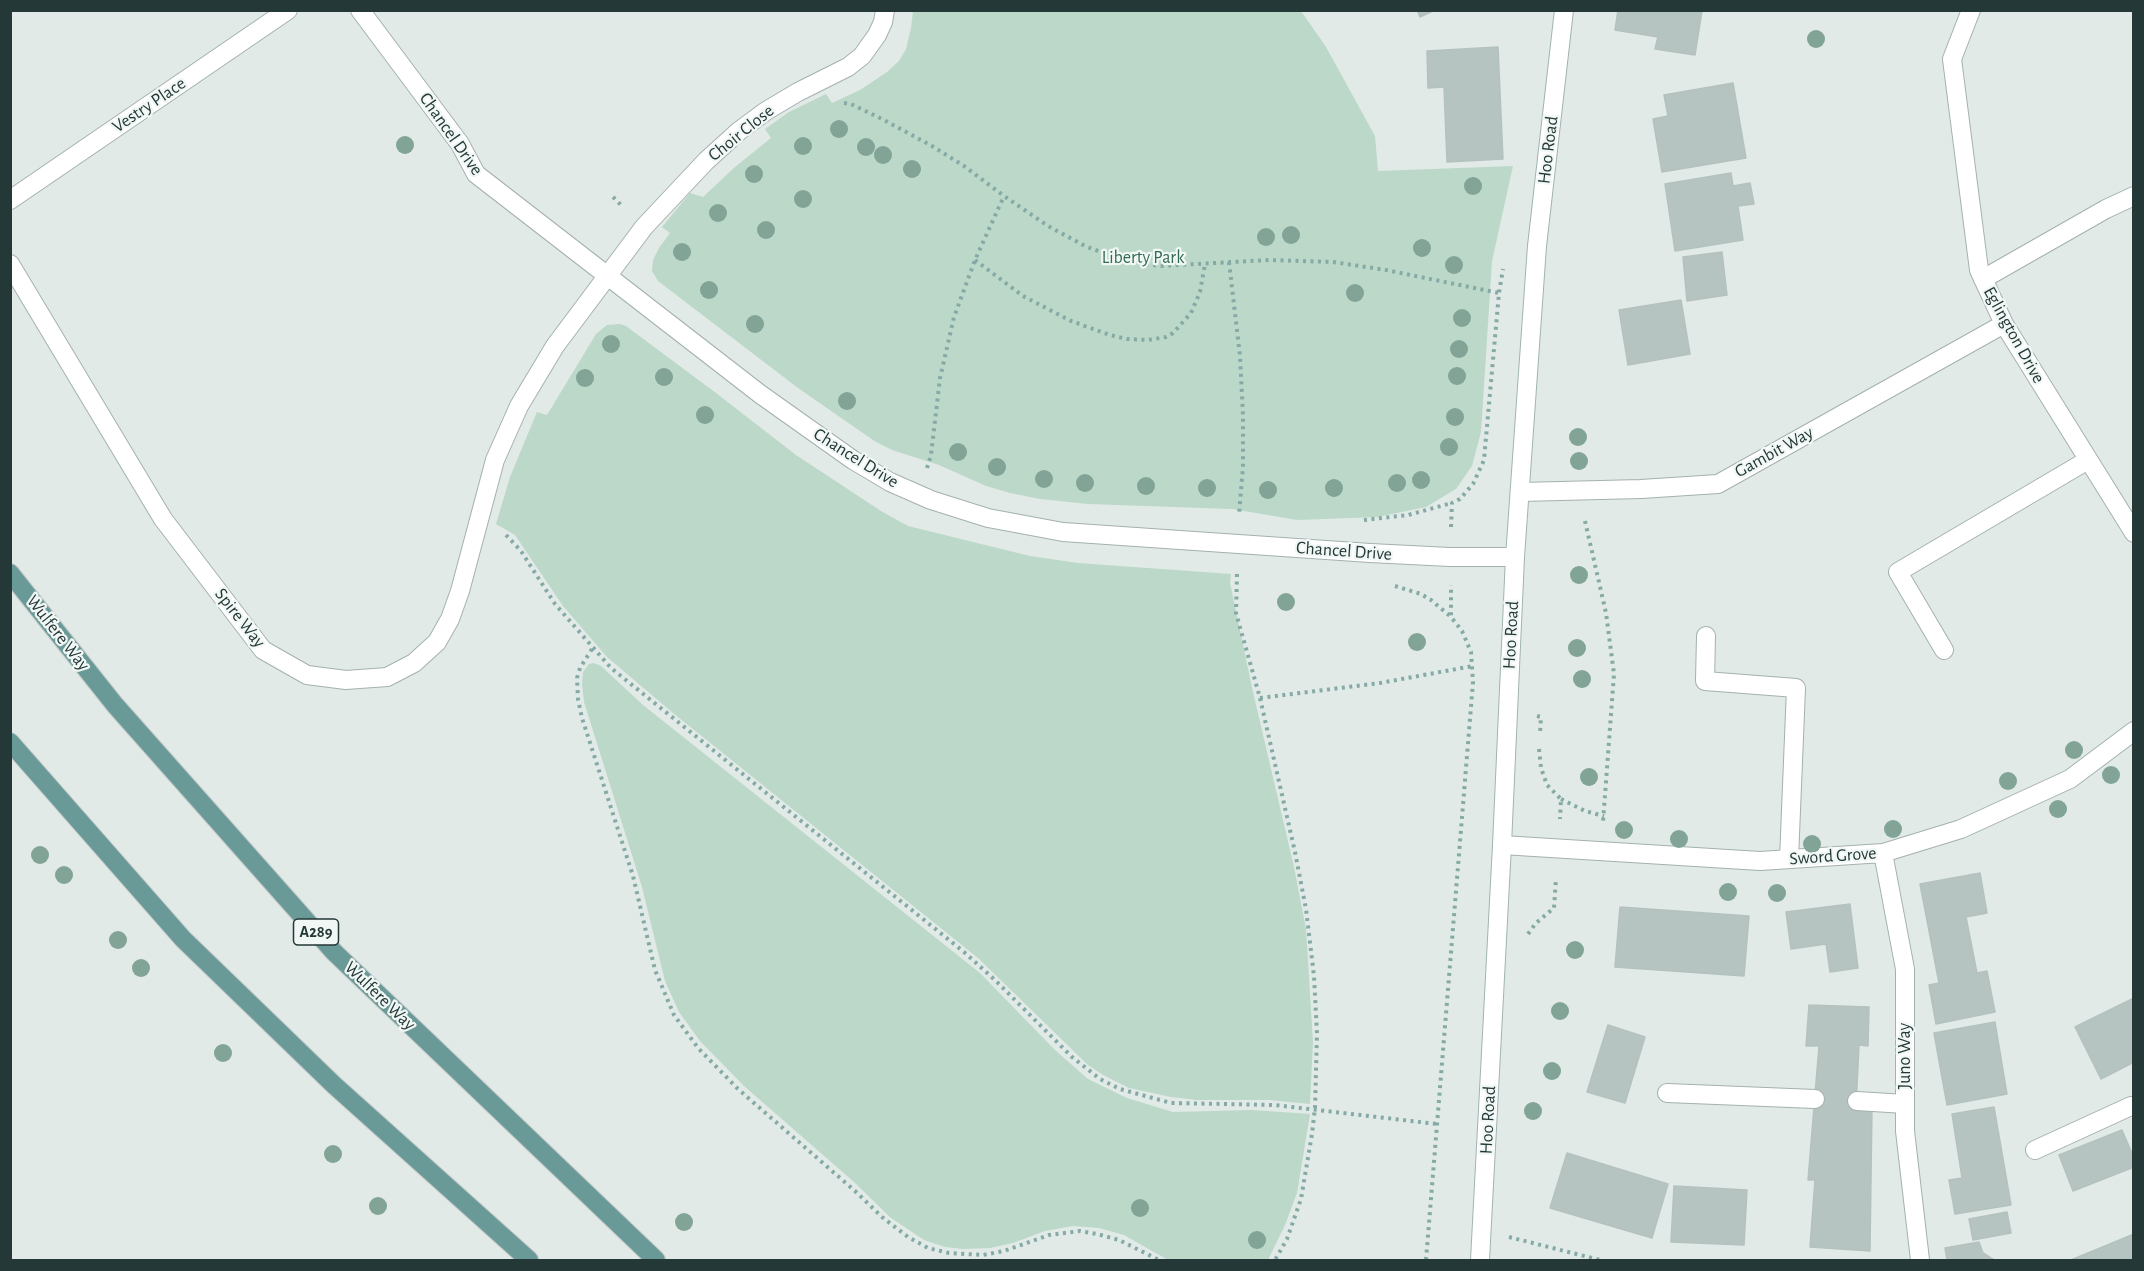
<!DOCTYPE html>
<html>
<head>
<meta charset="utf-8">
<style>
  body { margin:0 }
  #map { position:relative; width:2144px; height:1271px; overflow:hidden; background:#e1eae7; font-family:"Alegreya Sans",sans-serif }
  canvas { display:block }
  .frame { position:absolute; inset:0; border:12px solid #233837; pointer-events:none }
</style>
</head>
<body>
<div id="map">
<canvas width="2144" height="1271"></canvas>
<div class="frame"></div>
</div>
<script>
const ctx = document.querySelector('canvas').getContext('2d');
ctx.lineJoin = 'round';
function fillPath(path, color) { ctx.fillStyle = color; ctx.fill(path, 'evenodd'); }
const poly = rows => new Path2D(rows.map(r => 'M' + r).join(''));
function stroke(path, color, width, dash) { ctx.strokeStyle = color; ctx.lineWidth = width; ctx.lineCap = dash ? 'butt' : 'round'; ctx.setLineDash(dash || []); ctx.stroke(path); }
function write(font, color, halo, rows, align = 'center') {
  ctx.font = font + ' "Alegreya Sans",sans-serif'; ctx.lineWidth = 4.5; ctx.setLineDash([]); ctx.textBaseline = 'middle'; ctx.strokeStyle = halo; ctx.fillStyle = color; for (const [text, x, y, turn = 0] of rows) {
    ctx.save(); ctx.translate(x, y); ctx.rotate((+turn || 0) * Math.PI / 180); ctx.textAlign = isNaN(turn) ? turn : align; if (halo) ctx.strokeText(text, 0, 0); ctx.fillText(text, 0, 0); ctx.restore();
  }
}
const green = poly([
  [913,11,1301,11,1326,47,1375,136,1378,171,1513,166,1492,261,1481,432,1472,466,1456,489,1426,507,1377,517,1297,520,1232,509,1088,504,1040,499,1010,493,986,486,939,465,892,450,876,442,798,388,658,281,652,271,653,260,659,248,670,233,662,227,690,193,703,197,735,167,771,138,765,129,789,112,826,94,832,103,860,90,887,72,899,61,906,49,911,28],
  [620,324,626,326,716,393,796,455,881,511,908,526,1030,556,1078,563,1231,574,1230,583,1253,692,1294,867,1306,929,1313,1042,1310,1104,1269,1100,1197,1100,1171,1097,1129,1088,1103,1075,1088,1065,978,958,673,713,607,657,563,606,515,535,496,524,510,477,537,412,547,415,596,334,607,325],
  [594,663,601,666,643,705,980,973,1055,1050,1088,1079,1127,1098,1173,1112,1252,1110,1310,1114,1297,1193,1285,1225,1268,1260,1168,1260,1124,1235,1099,1228,1073,1226,1045,1231,1013,1243,990,1248,963,1249,945,1247,924,1240,891,1218,854,1182,744,1086,700,1041,679,1012,665,981,642,887,584,702,582,684,583,672,589,664]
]);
const building = poly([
  [1417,10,1435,10,1420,17,1417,10],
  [1618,10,1702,11,1695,55,1655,49,1658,37,1615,30,1618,10],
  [1498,47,1503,159,1447,162,1444,87,1428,88,1427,51,1498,47],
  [1733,83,1746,158,1662,172,1653,119,1668,116,1664,95,1733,83],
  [1731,173,1733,186,1750,183,1754,204,1738,206,1743,240,1675,251,1665,184,1731,173],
  [1722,252,1727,295,1687,301,1683,257,1722,252],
  [1681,300,1690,354,1628,365,1619,310,1681,300],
  [1980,873,1987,913,1966,917,1977,973,1987,971,1995,1012,1936,1024,1929,985,1939,983,1920,884,1980,873],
  [1850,904,1858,968,1830,972,1826,944,1791,949,1786,912,1850,904],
  [1620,907,1749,916,1744,976,1615,967,1620,907],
  [2134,998,2134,1062,2101,1079,2075,1027,2134,998],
  [1809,1005,1869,1007,1868,1046,1859,1045,1856,1106,1872,1106,1870,1251,1810,1247,1815,1180,1808,1180,1819,1046,1806,1046,1809,1005],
  [1995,1022,2007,1094,1947,1105,1934,1033,1995,1022],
  [1608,1025,1645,1037,1625,1103,1587,1092,1608,1025],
  [1994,1107,2011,1205,1955,1214,1949,1180,1962,1178,1952,1114,1994,1107],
  [2122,1130,2134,1158,2134,1167,2073,1191,2059,1155,2122,1130],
  [1567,1153,1668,1184,1652,1238,1550,1208,1567,1153],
  [1674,1186,1747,1190,1744,1245,1671,1242,1674,1186],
  [2007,1212,2011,1233,1973,1240,1969,1219,2007,1212],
  [2134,1234,2134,1260,2071,1260,2134,1234],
  [1979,1242,1983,1253,1994,1260,1947,1260,1945,1248,1979,1242]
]);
const path = poly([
  [844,103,851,104,882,119,932,146,964,166,1004,196,1048,226,1085,246,1114,257,1144,264,1161,266,1269,260,1333,262,1386,270,1499,293],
  [613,197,623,207],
  [975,260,1023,296,1071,321,1110,335,1127,339,1148,340,1166,337,1173,333,1191,313,1200,292,1205,264],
  [1229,262,1240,356,1243,415,1243,467,1239,515],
  [927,468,931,455,940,378,954,317,975,260,1004,196],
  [1364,520,1408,515,1452,503],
  [1585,521,1606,613,1614,674,1603,822],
  [1451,527,1452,503,1460,499,1473,484,1484,460,1499,293,1503,269],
  [506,535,521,551,555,604,611,668,964,952,996,981,1072,1057,1100,1079,1120,1089,1171,1103,1275,1105,1437,1124],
  [1237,574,1236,613,1260,698,1295,852,1306,909,1314,976,1317,1034,1315,1108,1312,1134,1301,1199,1287,1239,1275,1260],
  [1395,586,1421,594,1431,600,1450,616],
  [592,649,580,668,577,678,578,699,582,718,633,876,655,970,674,1015,698,1048,738,1089,855,1191,882,1217,908,1237,928,1248,949,1253,983,1255,1004,1251,1049,1235,1080,1231,1097,1234,1119,1240,1159,1260],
  [1260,698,1380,683,1473,666],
  [1537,716,1541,717,1540,733],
  [1539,749,1541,768,1547,785,1561,799,1560,819],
  [1561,799,1585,811,1604,816],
  [1528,934,1536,923,1554,908,1556,878],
  [1509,1237,1600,1260],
  [1426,1260,1473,682,1471,652,1462,631,1451,617,1451,585]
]);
const service = poly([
  [1983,279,2106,209,2134,196],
  [1706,636,1705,681,1796,688,1789,859],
  [1944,650,1898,572,2088,460],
  [1667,1093,1815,1099],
  [1857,1101,1905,1104],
  [2035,1150,2131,1106]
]);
const minor = poly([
  [360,10,460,144,476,174,760,394,853,460,890,482,931,500,988,518,1063,532,1370,553,1450,557,1515,557],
  [1971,10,1952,59,1979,270,2004,324,2134,533],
  [10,200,288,10],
  [10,264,163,519,263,650,307,675,346,680,387,677,414,663,437,642,450,619,460,591,495,460,519,406,555,346,644,227,706,161,739,131,766,111,798,92,848,67,862,56,877,35,883,22,885,10],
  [1520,492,1641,489,1718,484,2004,324],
  [1502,845,1760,861,1883,853,1961,829,2070,779,2134,731],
  [1883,853,1905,969,1905,1131,1920,1260]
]);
const secondary = poly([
  [1480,1260,1502,845,1515,557,1537,246,1564,10]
]);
const primary = poly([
  [10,573,115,705,334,952,656,1260],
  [10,742,183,939,334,1085,529,1260]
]);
const trees = [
  [1816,39],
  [839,129],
  [405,145],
  [803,146],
  [866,147],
  [883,155],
  [912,169],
  [754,174],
  [1473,186],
  [803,199],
  [718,213],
  [766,230],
  [1291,235],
  [1266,237],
  [1422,248],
  [682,252],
  [1454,265],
  [709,290],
  [1355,293],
  [1462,318],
  [755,324],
  [611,344],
  [1459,349],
  [1457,376],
  [664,377],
  [585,378],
  [847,401],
  [705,415],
  [1455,417],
  [1578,437],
  [1449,447],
  [958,452],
  [1579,461],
  [997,467],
  [1044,479],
  [1421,480],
  [1085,483],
  [1397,483],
  [1146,486],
  [1207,488],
  [1334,488],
  [1268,490],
  [1579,575],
  [1286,602],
  [1417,642],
  [1577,648],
  [1582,679],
  [2074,750],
  [2111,775],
  [1589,777],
  [2008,781],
  [2058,809],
  [1893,829],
  [1624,830],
  [1679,839],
  [1812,844],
  [40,855],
  [64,875],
  [1728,892],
  [1777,893],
  [118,940],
  [1575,950],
  [141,968],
  [1560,1011],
  [223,1053],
  [1552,1071],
  [1533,1111],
  [333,1154],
  [378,1206],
  [1140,1208],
  [684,1222],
  [1257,1240]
];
const shields = [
  [316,932,45]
];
const shieldNames = [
  ["A289",316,932]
];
const streetNames = [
  ["Vestry Place",149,105,-34],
  ["Choir Close",741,133,-39],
  ["Chancel Drive",451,134,55],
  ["Hoo Road",1548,150,-83],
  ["Eglington Drive",2014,335,61],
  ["Gambit Way",1774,452,-29],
  ["Chancel Drive",856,458,32],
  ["Chancel Drive",1344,551,4],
  ["Spire Way",240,618,52],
  ["Wulfere Way",58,633,52],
  ["Hoo Road",1511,635,-87],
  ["Sword Grove",1833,856,-4],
  ["Wulfere Way",380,996,44],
  ["Juno Way",1905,1056,-90],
  ["Hoo Road",1488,1120,-87]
];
const parkNames = [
  ["Liberty Park",1143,258]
];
fillPath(green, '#bcd8c9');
fillPath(building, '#b6c4c1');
stroke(building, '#b4c2bf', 1.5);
stroke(service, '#a4b1af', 20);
stroke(minor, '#a4b1af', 20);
stroke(secondary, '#a1b4b1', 20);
stroke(primary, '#c1c7c7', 20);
stroke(path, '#85aaa5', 4, [3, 4.5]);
stroke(service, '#fff', 18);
stroke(minor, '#fff', 18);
stroke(secondary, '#fff', 18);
stroke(primary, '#6a9a97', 18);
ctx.fillStyle = '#81a496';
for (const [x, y] of trees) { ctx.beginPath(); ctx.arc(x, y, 9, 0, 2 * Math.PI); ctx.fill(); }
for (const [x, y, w] of shields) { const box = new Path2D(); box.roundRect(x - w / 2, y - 13, w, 26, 4.5); ctx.fillStyle = '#f1f7f5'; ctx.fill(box); stroke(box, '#233837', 1.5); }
write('bold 16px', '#233837', null, shieldNames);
write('18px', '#233837', '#f1f7f5', streetNames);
write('18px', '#326a53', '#f1f7f5', parkNames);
</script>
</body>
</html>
